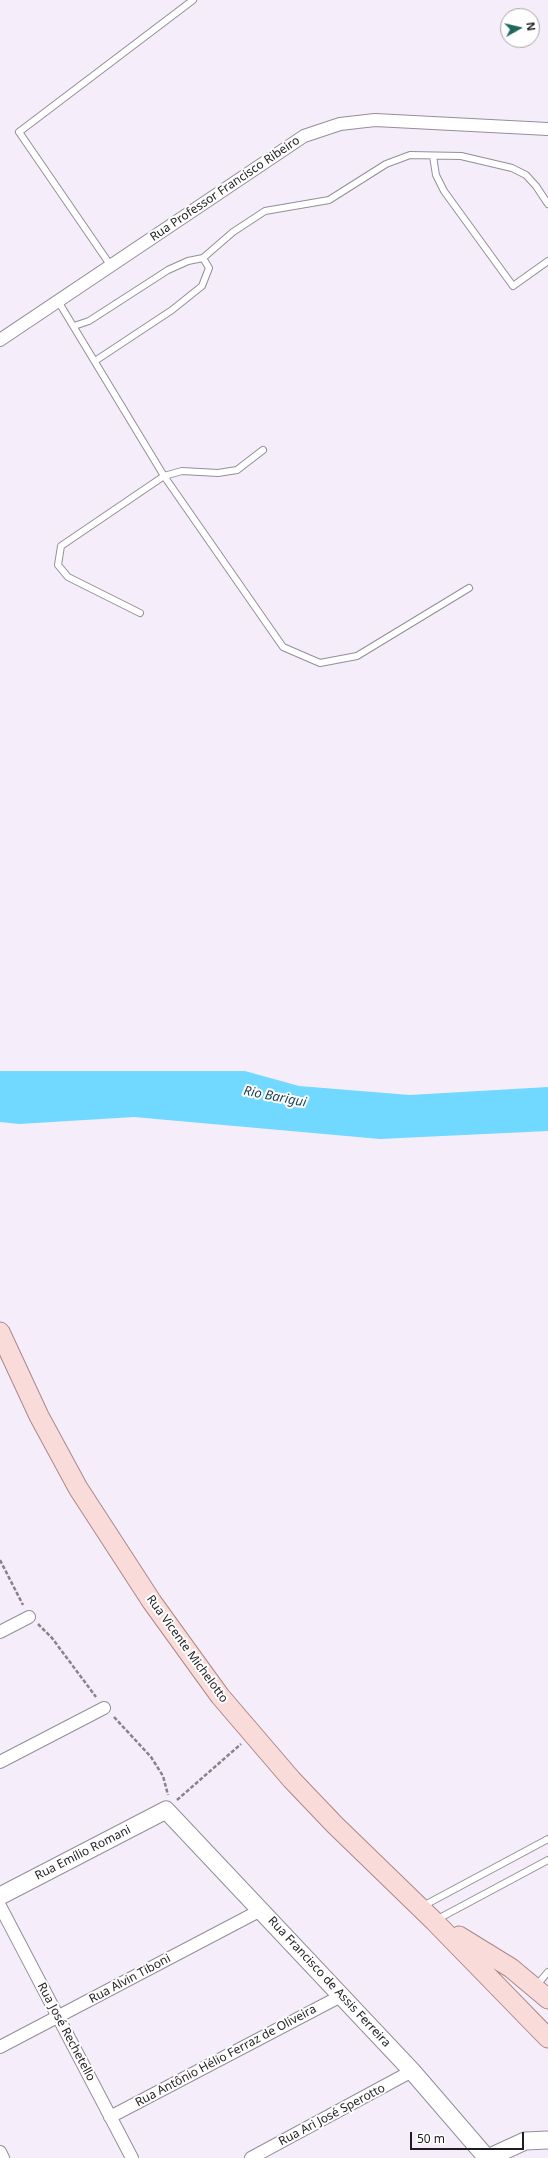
<!DOCTYPE html>
<html>
<head>
<meta charset="utf-8">
<style>
  body { margin:0 }
  #map { position:relative; width:548px; height:2158px; overflow:hidden; background:#f5eefa; font-family:"Noto Sans",sans-serif }
  canvas { display:block }
  .north { position:absolute; left:500px; top:8px; width:40px; height:40px; box-sizing:border-box; background:#fefefe; border:1px solid #a5a4a6; border-radius:50%; rotate:82deg; font-size:11px; font-weight:700; line-height:16px; text-align:center; color:#201d22 }
  .north::after { content:''; display:block; margin:auto; width:14px; height:18px; background:#20675b; clip-path:polygon(50% 0,100% 100%,50% 72%,0 100%) }
  .scale { position:absolute; left:410px; top:2132px; width:114px; height:18px; box-sizing:border-box; border:2px solid #201d22; border-top:0; padding-left:5px; font-size:12px; line-height:14px; white-space:nowrap; color:#201d22; -webkit-text-stroke:3px #fefefe; paint-order:stroke }
</style>
</head>
<body>
<div id="map">
<canvas width="548" height="2158"></canvas>
<div class="north">N</div>
<div class="scale">50 m</div>
</div>
<script>
const ctx = document.querySelector('canvas').getContext('2d');
ctx.lineJoin = 'round';
function fillPath(path, color) { ctx.fillStyle = color; ctx.fill(path, 'evenodd'); }
const poly = rows => new Path2D(rows.map(r => 'M' + r).join(''));
function stroke(path, color, width, dash) { ctx.strokeStyle = color; ctx.lineWidth = width; ctx.lineCap = dash ? 'butt' : 'round'; ctx.setLineDash(dash || []); ctx.stroke(path); }
function write(font, color, halo, rows, align = 'center') {
  ctx.font = font + ' "Noto Sans",sans-serif'; ctx.lineWidth = 4; ctx.setLineDash([]); ctx.textBaseline = 'middle'; ctx.strokeStyle = halo; ctx.fillStyle = color; for (const [text, x, y, turn = 0] of rows) {
    ctx.save(); ctx.translate(x, y); ctx.rotate((+turn || 0) * Math.PI / 180); ctx.textAlign = isNaN(turn) ? turn : align; if (halo) ctx.strokeText(text, 0, 0); ctx.fillText(text, 0, 0); ctx.restore();
  }
}
const water = poly([
  [0,1071,245,1071,299,1086,410,1095,548,1087,548,1131,380,1139,134,1117,19,1124,0,1122]
]);
const path = poly([
  [0,1560,23,1605],
  [38,1624,52,1638,96,1697],
  [114,1717,151,1757,163,1776,168,1795],
  [177,1800,241,1744]
]);
const lane = poly([
  [433,156,436,175,444,191,513,286,548,261],
  [111,266,19,132,193,0],
  [58,301,164,476,283,647,320,663,357,656,469,588],
  [74,326,89,321,168,270,188,261,203,258,233,232,265,211,329,200,386,164,410,155,461,156,512,168,526,175,536,186,548,204],
  [95,361,172,310,202,286,209,268,203,258],
  [140,613,68,577,58,565,61,546,164,476,182,471,218,473,237,470,263,450],
  [423,1906,548,1839],
  [436,1920,548,1860],
  [536,1986,548,1972]
]);
const street = poly([
  [0,340,304,136,340,124,375,120,548,129],
  [0,1632,29,1617],
  [0,1762,104,1708],
  [0,1906,132,2158],
  [0,2047,261,1910],
  [110,2117,341,1996],
  [0,2152,3,2158],
  [251,2158,412,2071]
]);
const secondary = poly([
  [0,1896,166,1810,412,2071,487,2158],
  [488,2158,525,2141,548,2140]
]);
const primary = poly([
  [0,1332,39,1416,78,1488,152,1602,220,1696,292,1780,335,1825,434,1921,548,2038],
  [459,1936,511,1968,548,1999]
]);
const streetNames = [
  ["Rua Professor Francisco Ribeiro",225,189,-34],
  ["Rua Vicente Michelotto",187,1649,54],
  ["Rua Emílio Romani",83,1853,-27],
  ["Rua Alvin Tiboni",130,1979,-28],
  ["Rua Francisco de Assis Ferreira",329,1982,47],
  ["Rua José Rechetello",66,2032,62],
  ["Rua Antônio Hélio Ferraz de Oliveira",226,2056,-28],
  ["Rua Ari José Sperotto",332,2115,-28]
];
const waterNames = [
  ["Rio Barigui",275,1097,11]
];
fillPath(water, '#71d8ff');
stroke(lane, '#948e99', 8);
stroke(street, '#948e99', 14);
stroke(secondary, '#948e99', 19);
stroke(primary, '#aa8988', 21);
stroke(path, '#87828b', 2.5, [4, 2]);
stroke(lane, '#fff', 6);
stroke(street, '#fff', 12);
stroke(secondary, '#fff', 17);
stroke(primary, '#f9dbd9', 19);
write('12px', '#201d22', '#fefefe', streetNames);
write('italic 13px', '#174454', '#fefefe', waterNames);
</script>
</body>
</html>
